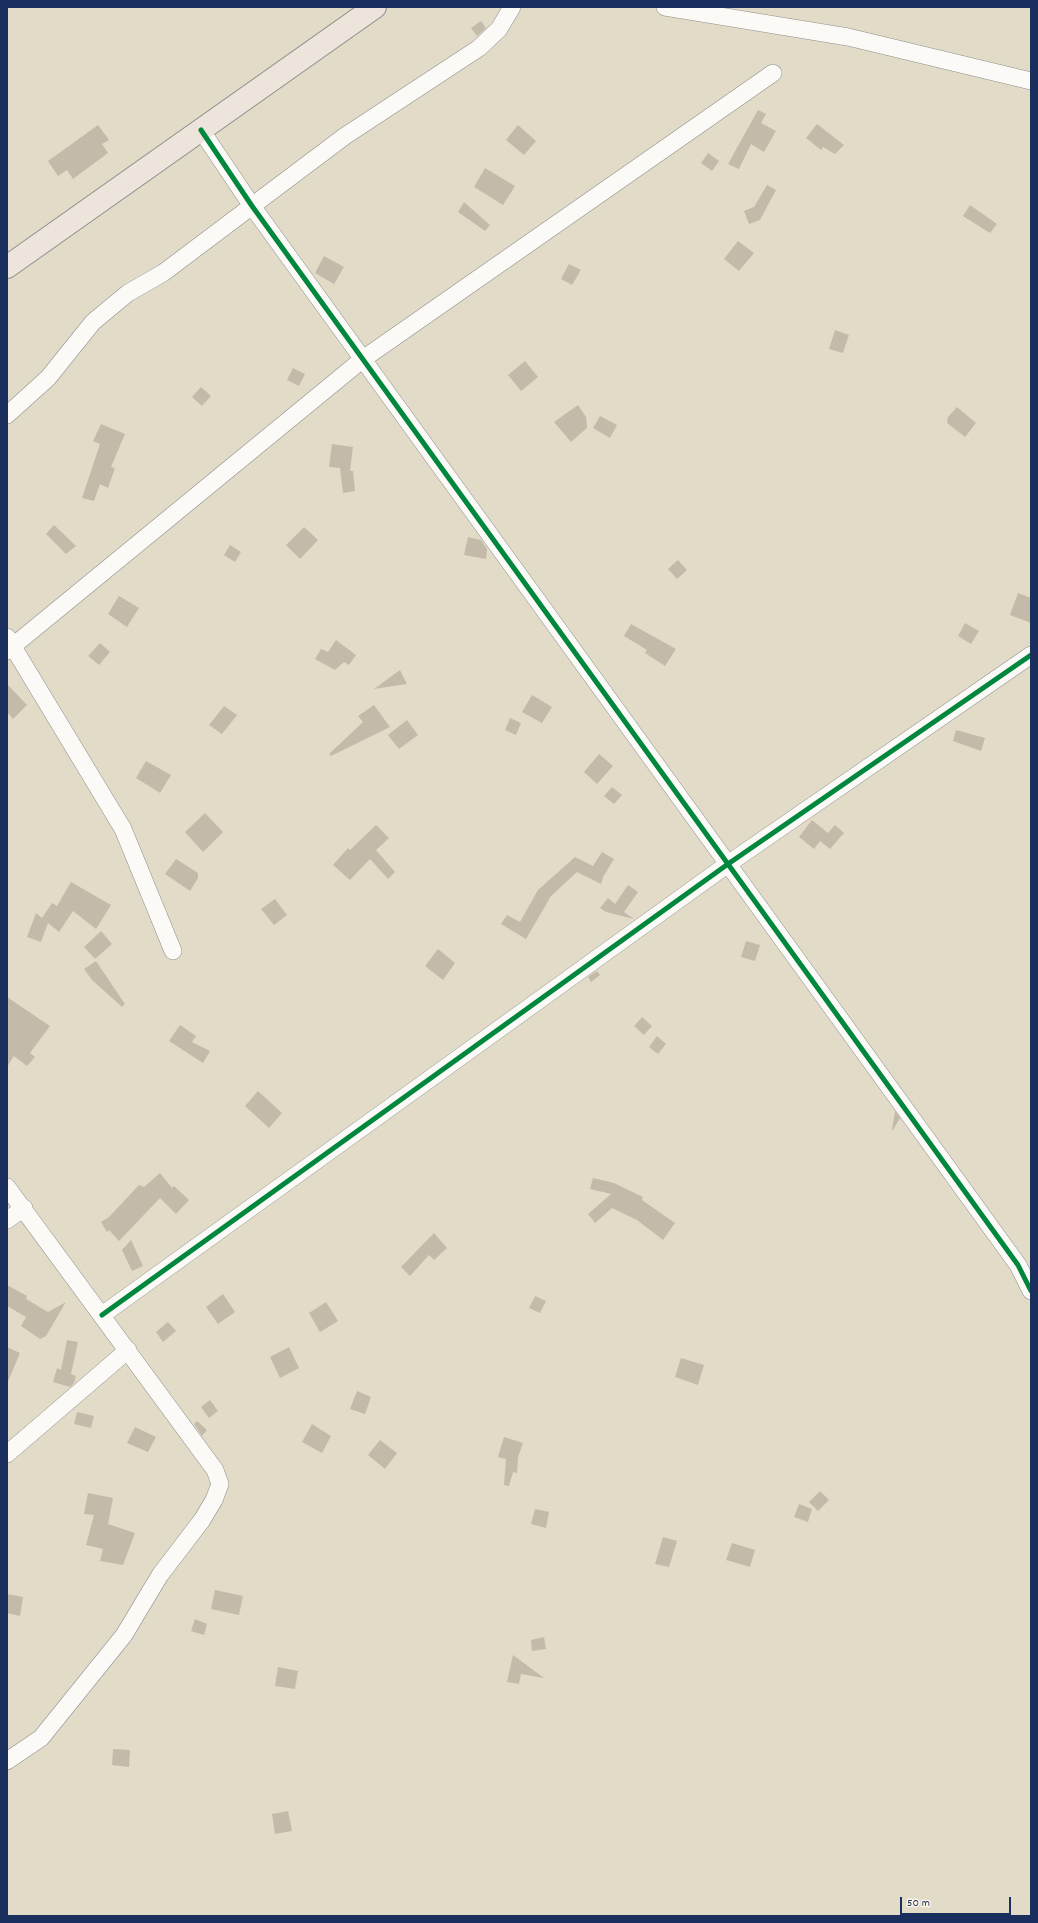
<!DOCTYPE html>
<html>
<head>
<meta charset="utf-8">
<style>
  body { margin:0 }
  #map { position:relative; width:1038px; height:1923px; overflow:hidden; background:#e2dbc8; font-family:Dekko,sans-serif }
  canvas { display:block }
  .frame { position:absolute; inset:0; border:8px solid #1b2f5e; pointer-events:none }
  .scale { position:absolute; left:900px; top:1897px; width:111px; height:18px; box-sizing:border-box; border:2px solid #1b2f5e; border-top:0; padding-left:5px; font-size:12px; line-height:14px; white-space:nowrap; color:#1b2f5e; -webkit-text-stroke:3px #fcf5e5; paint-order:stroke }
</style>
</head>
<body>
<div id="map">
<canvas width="1038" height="1923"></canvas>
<div class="frame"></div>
<div class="scale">50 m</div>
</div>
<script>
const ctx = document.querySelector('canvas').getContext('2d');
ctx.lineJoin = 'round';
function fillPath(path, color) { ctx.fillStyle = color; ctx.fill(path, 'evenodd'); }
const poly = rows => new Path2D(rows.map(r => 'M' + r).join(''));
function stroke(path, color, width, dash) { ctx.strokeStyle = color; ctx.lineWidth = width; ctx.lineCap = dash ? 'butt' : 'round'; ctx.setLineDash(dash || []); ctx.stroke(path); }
const building = poly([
  [481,21,486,28,477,36,471,28],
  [758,110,766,114,761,123,776,131,764,152,751,144,739,169,728,164],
  [817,124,844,145,835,154,823,147,821,150,806,138],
  [98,125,109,140,102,144,108,153,73,179,67,170,58,176,48,161],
  [518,125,536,141,524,155,506,140],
  [708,153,719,161,712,171,701,163],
  [485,168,515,186,503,205,474,187],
  [767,185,776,190,760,220,749,224,744,211,754,207],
  [464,202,490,225,485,231,458,212],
  [970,205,997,224,990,233,963,216],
  [738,241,754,253,739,271,724,259],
  [324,256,344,267,334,284,315,273],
  [569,264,581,270,572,285,561,279],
  [835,330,849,335,843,353,829,349],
  [525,361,538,377,521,391,508,375],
  [293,368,305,374,299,386,287,380],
  [201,387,211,396,202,406,192,397],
  [578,405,586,417,587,428,571,442,554,422],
  [957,407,976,423,965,437,947,423,948,417],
  [600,416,617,425,610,438,593,428],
  [101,424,125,434,111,467,115,468,108,488,100,484,94,501,82,498,100,444,93,441],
  [332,444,353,447,350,471,353,471,355,491,343,493,340,468,329,467],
  [54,525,76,546,66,554,46,534],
  [304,527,318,540,300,559,286,545],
  [468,537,481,540,487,549,486,559,464,555],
  [230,545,241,552,235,562,224,555],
  [678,560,687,570,677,579,668,569],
  [1018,593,1031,598,1031,623,1010,615],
  [119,596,139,608,127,627,108,614],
  [965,623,979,631,971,644,958,636],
  [631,624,676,649,665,666,645,653,647,650,624,636],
  [336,640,356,655,349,665,344,662,335,670,315,659,321,649,328,652],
  [100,643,110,652,99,665,88,656],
  [400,670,407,684,374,689],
  [7,684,27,705,13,719,7,712],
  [532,695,552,707,542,723,522,712],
  [374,705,390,727,331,756,329,754,363,722,358,716],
  [224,706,237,715,222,734,209,725],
  [510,718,521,723,516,735,505,730],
  [407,720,418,735,399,749,388,735],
  [956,730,985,738,981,751,953,741],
  [599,754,613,766,597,784,584,772],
  [146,761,171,775,160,793,136,778],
  [612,787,622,795,614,804,604,796],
  [205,813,223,832,203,852,185,832],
  [812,820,828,833,835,825,844,833,830,849,820,841,814,849,799,837],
  [376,825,389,838,376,850,395,872,388,879,370,859,350,880,333,865,348,848,350,850],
  [602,852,614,859,603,877,601,884,577,872,551,896,526,939,501,924,507,915,520,922,538,890,575,857,593,866],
  [176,859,198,873,198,878,190,891,165,874],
  [71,882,111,905,96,929,73,911,59,932,48,923,41,942,27,937,36,913,42,918,52,903,57,906],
  [628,885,638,892,624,912,634,919,606,912,600,908,608,898,615,904],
  [275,899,287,915,274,925,261,909],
  [101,931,112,944,95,959,84,947],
  [746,941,760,945,755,961,741,957],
  [438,949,455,963,443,980,425,966],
  [96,961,125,1004,122,1007,92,980,84,969],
  [597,971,600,975,591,982,588,977],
  [7,997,50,1026,30,1053,35,1057,27,1066,14,1056,7,1067],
  [642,1017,652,1026,644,1035,634,1026],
  [180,1025,196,1036,192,1042,210,1051,203,1063,169,1041],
  [657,1036,666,1044,658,1054,649,1047],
  [258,1091,282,1113,269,1128,245,1106],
  [895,1111,900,1118,893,1130,892,1130],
  [160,1173,172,1188,174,1186,189,1200,176,1214,160,1198,119,1241,109,1230,107,1232,101,1222,109,1217,139,1185,144,1187],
  [593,1178,614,1183,643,1197,642,1200,675,1223,663,1240,637,1220,612,1208,595,1223,588,1214,611,1194,590,1189],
  [434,1233,447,1248,434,1260,429,1255,410,1276,401,1267],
  [131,1240,143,1266,132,1271,122,1250],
  [7,1285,27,1296,26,1299,48,1312,66,1302,46,1336,40,1339,21,1326,26,1317,7,1306],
  [223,1294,235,1312,218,1324,206,1307],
  [535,1296,546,1301,540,1313,529,1308],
  [326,1302,338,1321,320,1332,309,1313],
  [168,1322,176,1331,163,1342,156,1332],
  [67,1340,78,1342,71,1374,76,1376,74,1383,70,1387,53,1382,57,1368,61,1370],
  [7,1347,20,1353,7,1384],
  [289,1347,299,1368,280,1378,270,1357],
  [681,1358,704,1365,698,1385,675,1377],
  [357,1391,371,1397,365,1414,350,1409],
  [210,1400,218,1411,209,1418,201,1407],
  [77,1412,94,1416,91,1428,74,1424],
  [197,1421,207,1430,202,1436,194,1424],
  [312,1424,331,1436,322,1453,302,1442],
  [135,1427,156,1437,148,1452,127,1443],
  [504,1437,523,1443,518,1457,517,1473,513,1472,509,1486,504,1485,506,1459,498,1457],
  [380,1440,397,1453,385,1469,368,1455],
  [820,1491,829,1500,818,1511,809,1502],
  [88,1493,113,1498,108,1524,135,1533,123,1565,100,1561,103,1549,86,1545,94,1515,84,1514],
  [799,1504,812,1509,808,1522,794,1517],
  [535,1509,549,1512,546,1528,531,1524],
  [663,1537,677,1541,669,1567,655,1564],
  [732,1543,755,1550,750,1567,726,1560],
  [215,1590,243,1596,239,1615,211,1609],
  [7,1594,23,1597,20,1616,7,1613],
  [195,1619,207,1624,204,1635,191,1631],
  [544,1637,546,1649,532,1651,531,1640],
  [513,1655,544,1678,521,1674,519,1684,507,1682],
  [278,1667,298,1671,295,1689,275,1686],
  [113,1749,130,1750,129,1767,112,1765],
  [288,1811,292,1831,275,1834,272,1814]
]);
const minor = poly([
  [665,7,848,37,1031,81],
  [201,130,252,206,1018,1265,1031,1291],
  [7,415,48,378,93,322,128,293,163,273,345,136,479,48,499,29,512,7],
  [7,637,123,829,173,951],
  [7,651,363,359,773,73],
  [7,1187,215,1470,220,1484,214,1500,202,1520,160,1575,124,1635,41,1738,7,1761],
  [7,1220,24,1208],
  [102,1315,728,864,1031,655],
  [7,1454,128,1350]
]);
const major = poly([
  [7,267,375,7]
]);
const cycleway = poly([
  [201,130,252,206,1018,1265,1031,1291],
  [102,1315,728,864,1031,655]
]);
fillPath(building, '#c4baaa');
stroke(minor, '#8e8f8d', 18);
stroke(major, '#8e8f8d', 24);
stroke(minor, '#fbfaf7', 17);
stroke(major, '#ede4dc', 22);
stroke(cycleway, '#00873e', 5);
</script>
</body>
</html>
